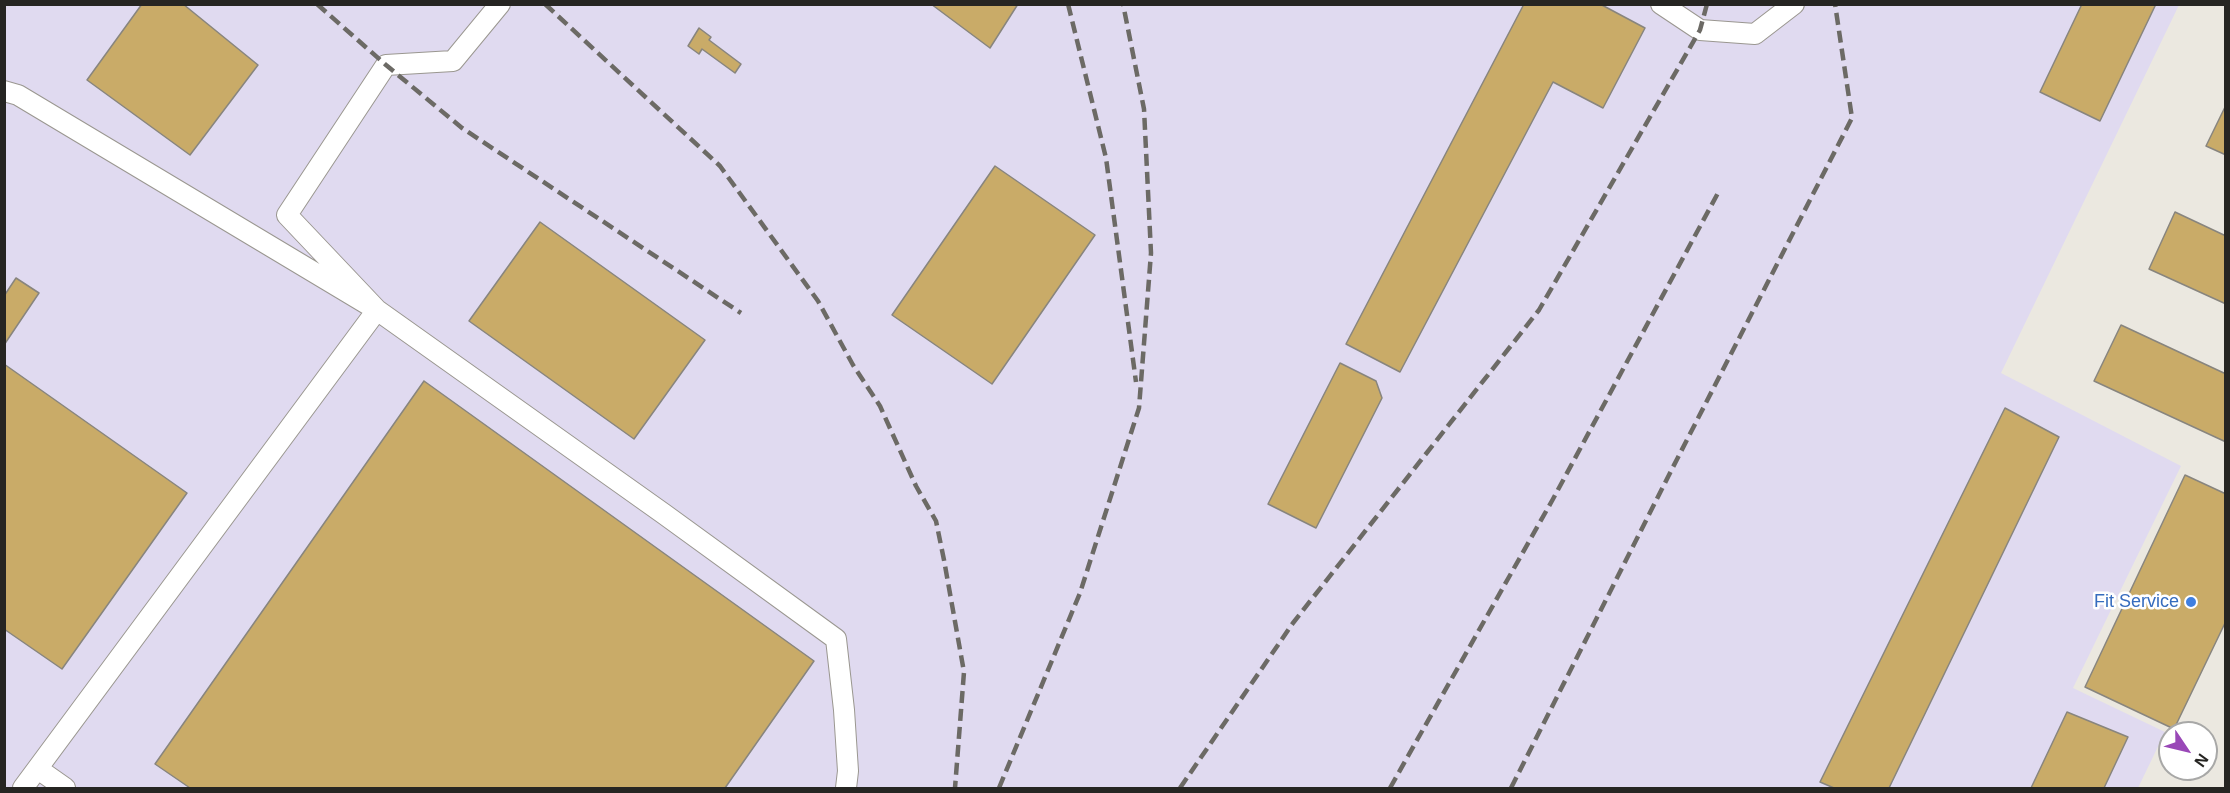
<!DOCTYPE html>
<html>
<head>
<meta charset="utf-8">
<style>
  body { margin:0 }
  #map { position:relative; width:2230px; height:793px; overflow:hidden; background:#ebe8e0; font-family:Helvetica,sans-serif }
  canvas { display:block }
  .frame { position:absolute; inset:0; border:6px solid #262522; pointer-events:none }
  .north { position:absolute; left:2158px; top:721px; width:60px; height:60px; box-sizing:border-box; background:#fff; border:2px solid #a8a8a7; border-radius:50%; rotate:125deg; font-size:16px; font-weight:700; line-height:24px; text-align:center; color:#262522 }
  .north::after { content:''; display:block; margin:auto; width:21px; height:27px; background:#9948b7; clip-path:polygon(50% 0,100% 100%,50% 72%,0 100%) }
</style>
</head>
<body>
<div id="map">
<canvas width="2230" height="793"></canvas>
<div class="frame"></div>
<div class="north">N</div>
</div>
<script>
const ctx = document.querySelector('canvas').getContext('2d');
ctx.lineJoin = 'round';
function fillPath(path, color) { ctx.fillStyle = color; ctx.fill(path, 'evenodd'); }
const poly = rows => new Path2D(rows.map(r => 'M' + r).join(''));
function stroke(path, color, width, dash) { ctx.strokeStyle = color; ctx.lineWidth = width; ctx.lineCap = dash ? 'butt' : 'round'; ctx.setLineDash(dash || []); ctx.stroke(path); }
function write(font, color, halo, rows, align = 'center') {
  ctx.font = font + ' Helvetica,sans-serif'; ctx.lineWidth = 5; ctx.setLineDash([]); ctx.textBaseline = 'middle'; ctx.strokeStyle = halo; ctx.fillStyle = color; for (const [text, x, y, turn = 0] of rows) {
    ctx.save(); ctx.translate(x, y); ctx.rotate((+turn || 0) * Math.PI / 180); ctx.textAlign = isNaN(turn) ? turn : align; if (halo) ctx.strokeText(text, 0, 0); ctx.fillText(text, 0, 0); ctx.restore();
  }
}
const industrial = poly([
  [5,5,2179,5,2001,373,2181,466,2073,688,2165,732,2138,788,5,788]
]);
const building = poly([
  [142,4,183,4,258,65,190,155,87,80,142,4],
  [931,4,1018,4,990,48,931,4],
  [1524,4,1600,4,1645,28,1603,108,1553,82,1400,372,1346,344,1524,4],
  [2082,4,2156,4,2100,121,2040,92,2082,4],
  [699,28,711,37,709,40,741,64,735,73,702,49,699,54,688,46,699,28],
  [2226,105,2226,155,2206,146,2226,105],
  [995,166,1095,235,992,384,892,315,995,166],
  [2175,212,2226,236,2226,304,2149,269,2175,212],
  [540,222,705,340,634,439,469,321,540,222],
  [16,278,39,293,4,345,4,296,16,278],
  [2121,325,2226,374,2226,442,2094,381,2121,325],
  [1340,363,1376,381,1382,398,1316,528,1268,504,1340,363],
  [4,364,187,493,62,669,4,629,4,364],
  [424,381,814,661,725,788,190,788,155,764,424,381],
  [2005,408,2059,437,1889,788,1834,788,1820,782,2005,408],
  [2185,475,2226,494,2226,621,2174,729,2085,687,2185,475],
  [2067,712,2128,737,2104,788,2031,788,2067,712]
]);
const service = poly([
  [1661,4,1700,30,1755,34,1794,4],
  [4,91,18,95,377,310,664,514,836,639,844,710,848,771,846,788],
  [38,769,65,788],
  [23,788,377,310,287,215,386,65,453,61,500,4]
]);
const rail = poly([
  [317,4,386,65,462,128,741,313],
  [545,4,720,166,818,301,853,365,880,406,916,486,936,521,944,560,964,672,955,788],
  [1068,4,1106,158,1136,382],
  [999,788,1080,593,1139,408,1151,253,1144,109,1123,4],
  [1180,788,1293,623,1539,310,1700,30,1707,4],
  [1390,788,1553,499,1718,193],
  [1511,788,1672,469,1852,118,1835,4]
]);
const markers = [
  [2191,602,6,"#3f7fe0"]
];
const shopNames = [
  ["Fit Service",2179,602]
];
fillPath(industrial, '#e0daf0');
fillPath(building, '#c9ab68');
stroke(building, '#88857e', 1.5);
stroke(service, '#9a9790', 22);
stroke(service, '#fff', 20);
stroke(rail, '#6c6a65', 4.5, [12, 6]);
for (const [x, y, r, color] of markers) { const dot = new Path2D(); dot.arc(x, y, r, 0, 2 * Math.PI); ctx.fillStyle = color; ctx.fill(dot); stroke(dot, '#fff', 2); }
write('18px', '#366cbe', '#fff', shopNames, 'right');
</script>
</body>
</html>
